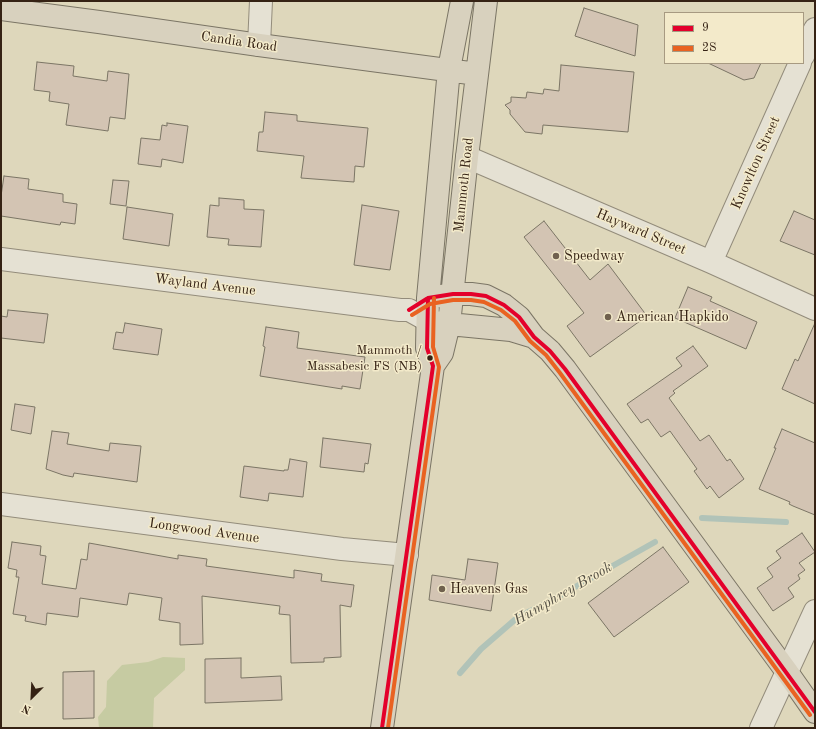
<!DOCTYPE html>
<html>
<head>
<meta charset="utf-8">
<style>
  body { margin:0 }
  #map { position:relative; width:816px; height:729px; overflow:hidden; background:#ded7bb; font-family:"Old Standard TT",serif }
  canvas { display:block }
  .frame { position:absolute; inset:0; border:2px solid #352214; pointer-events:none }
  .legend { position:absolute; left:664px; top:12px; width:140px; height:52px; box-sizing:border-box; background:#f3eaca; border:1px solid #a79a81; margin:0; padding:5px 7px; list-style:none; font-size:12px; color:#352214 }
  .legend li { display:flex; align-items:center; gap:8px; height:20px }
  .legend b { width:20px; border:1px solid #a79a81 }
  .north { position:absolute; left:12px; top:677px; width:40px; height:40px; -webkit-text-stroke:3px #f3eaca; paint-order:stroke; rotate:204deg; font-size:11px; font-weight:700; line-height:16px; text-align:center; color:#352214 }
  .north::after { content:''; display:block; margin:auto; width:14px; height:18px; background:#352214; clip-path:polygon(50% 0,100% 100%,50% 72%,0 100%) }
</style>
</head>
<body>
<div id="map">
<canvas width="816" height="729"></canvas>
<div class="frame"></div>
<ul class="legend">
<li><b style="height:5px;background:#e4002b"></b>9</li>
<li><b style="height:5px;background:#e96221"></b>2S</li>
</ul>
<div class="north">N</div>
</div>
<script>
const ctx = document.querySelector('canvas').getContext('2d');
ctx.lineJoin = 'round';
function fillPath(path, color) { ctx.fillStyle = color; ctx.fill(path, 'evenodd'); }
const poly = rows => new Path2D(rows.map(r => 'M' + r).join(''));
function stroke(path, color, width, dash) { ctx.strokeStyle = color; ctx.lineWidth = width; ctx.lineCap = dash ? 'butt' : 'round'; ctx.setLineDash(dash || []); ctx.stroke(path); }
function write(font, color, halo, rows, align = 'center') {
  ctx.font = font + ' "Old Standard TT",serif'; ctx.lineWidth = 3; ctx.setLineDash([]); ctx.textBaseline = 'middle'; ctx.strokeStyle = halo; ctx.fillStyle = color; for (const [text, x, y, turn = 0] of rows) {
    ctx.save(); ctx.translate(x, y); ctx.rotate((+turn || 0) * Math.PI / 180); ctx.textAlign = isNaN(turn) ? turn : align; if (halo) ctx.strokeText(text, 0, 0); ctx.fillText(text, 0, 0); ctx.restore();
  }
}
const green = poly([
  [163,657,185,658,185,670,154,698,153,728,99,728,98,717,106,707,107,681,122,665,148,662]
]);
const stream = poly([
  [702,518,786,522],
  [460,673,481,649,518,617,545,604,655,542]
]);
const building = poly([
  [584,8,638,25,635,56,575,36,584,8],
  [37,62,74,66,73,76,107,81,108,71,129,74,125,119,110,117,108,131,66,125,69,104,49,101,50,92,34,90,37,62],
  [708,63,761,63,754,78,744,80,708,63],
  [561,65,634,72,628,132,543,125,542,134,525,132,510,114,510,110,505,105,511,102,511,97,526,98,527,92,543,94,544,89,559,91,561,65],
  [265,112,297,115,297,121,368,128,364,167,355,166,354,182,301,178,304,156,257,151,259,132,263,132,265,112],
  [167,123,188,126,183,163,162,159,161,167,138,164,141,138,160,140,162,125,167,126,167,123],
  [4,176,29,179,28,189,63,194,63,202,77,204,75,224,61,222,60,225,1,216,1,196,4,176],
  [113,180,129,181,126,206,110,204,113,180],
  [219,198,244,200,244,209,264,210,261,247,228,245,229,239,207,237,210,205,219,206,219,198],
  [362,205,399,211,390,270,354,265,362,205],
  [127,207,173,214,169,246,123,239,127,207],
  [794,211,815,220,815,255,780,241,794,211],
  [544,221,590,280,608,264,647,316,590,357,567,326,584,313,524,237,544,221],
  [688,287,712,297,710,301,757,322,746,349,675,318,688,287],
  [8,310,48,314,44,343,1,338,1,316,7,317,8,310],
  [125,323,162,329,158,355,113,349,116,332,123,333,125,323],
  [815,323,815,404,782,389,795,359,798,361,815,323],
  [266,327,299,332,297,348,365,357,360,389,342,386,342,389,260,376,265,347,263,346,266,327],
  [693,346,708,366,673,391,675,393,669,398,700,441,709,435,727,461,730,459,744,479,719,498,710,486,707,489,694,471,697,469,670,431,661,437,648,419,641,423,627,404,682,366,676,358,693,346],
  [15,404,35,407,31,434,11,430,15,404],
  [782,429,815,443,815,515,793,506,789,504,790,502,759,489,776,448,774,448,782,429],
  [52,431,69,433,67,444,109,451,110,443,141,446,137,482,74,473,73,477,63,475,46,469,52,431],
  [323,438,371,444,368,464,365,463,364,472,320,467,323,438],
  [290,459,307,462,303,497,269,493,268,501,240,497,244,466,284,471,284,470,288,470,290,459],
  [802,533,815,552,799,563,805,570,798,575,800,579,788,588,794,597,773,611,757,588,773,577,767,568,781,558,776,551,802,533],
  [12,542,41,546,40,555,46,556,42,584,76,589,81,559,87,560,89,543,178,559,178,555,207,559,206,566,294,578,294,570,322,574,321,581,354,585,351,607,340,605,341,657,324,658,324,662,291,663,290,615,279,614,280,606,202,596,203,644,180,645,180,623,159,620,162,598,129,593,127,605,80,598,78,617,47,613,46,625,25,621,26,616,13,614,19,577,16,577,17,570,8,568,12,542],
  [663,547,689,582,614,637,588,603,663,547],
  [468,559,498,563,491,611,429,600,432,575,465,580,468,559],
  [241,658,241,678,281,676,282,700,205,703,205,659,241,658],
  [94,671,94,718,63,719,63,672,94,671]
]);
const minor = poly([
  [259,45,261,1],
  [803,56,815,29],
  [467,157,711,262,815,309],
  [1,259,400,310,409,310,427,320],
  [711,262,800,63],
  [1,504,342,549,407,555],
  [761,728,815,611]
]);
const major = poly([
  [1,9,99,22,259,45,477,74],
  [428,298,453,294,471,294,486,296,504,305,519,317,534,337,550,351,565,369,787,672,815,712],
  [436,322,449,324,511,330,534,337],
  [433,366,427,348,428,298,449,69,462,1],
  [382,728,433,366,442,353,449,324,467,157,486,1]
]);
const bus1 = poly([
  [409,310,428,298,453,294,471,294,486,296,504,305,519,317,534,337,550,351,565,369,815,712],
  [382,728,433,366,427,348,428,298]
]);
const bus2 = poly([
  [412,315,430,304,453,300,471,300,484,302,501,310,515,321,530,341,546,355,560,373,810,715],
  [388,728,439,367,433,347,434,298]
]);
const markers = [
  [556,256,4,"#70614e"],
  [608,317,4,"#70614e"],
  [430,358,3.5,"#352214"],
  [442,589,4,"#70614e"]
];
const busNames = [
  ["Mammoth /",422,351],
  ["Massabesic FS (NB)",422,367]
];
const streetNames = [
  ["Candia Road",239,42,8],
  ["Knowlton Street",756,163,-66],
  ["Mammoth Road",464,185,-84],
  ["Hayward Street",641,232,23],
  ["Wayland Avenue",205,285,7],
  ["Longwood Avenue",204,531,8]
];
const poiNames = [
  ["Speedway",564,256],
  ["American Hapkido",616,317],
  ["Heavens Gas",450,589]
];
const waterNames = [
  ["Humphrey Brook",563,594,-30]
];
fillPath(green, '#c6cba2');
stroke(stream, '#b1c3b8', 6);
fillPath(building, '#d3c4b3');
stroke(building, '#7b7565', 1);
stroke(minor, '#938c7b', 24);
stroke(major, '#7b7565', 24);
stroke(minor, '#e5e1d3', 22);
stroke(major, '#d8d1be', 22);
stroke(bus1, '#e4002b', 4);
stroke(bus2, '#e96221', 4);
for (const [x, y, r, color] of markers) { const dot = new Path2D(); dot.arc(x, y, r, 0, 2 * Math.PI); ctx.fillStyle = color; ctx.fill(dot); stroke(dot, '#f3eaca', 1.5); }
write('13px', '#352214', '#f3eaca', busNames, 'right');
write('14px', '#352214', '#f3eaca', streetNames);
write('14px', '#352214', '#f3eaca', poiNames, 'left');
write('italic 15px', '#545045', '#f3eaca', waterNames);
</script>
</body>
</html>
